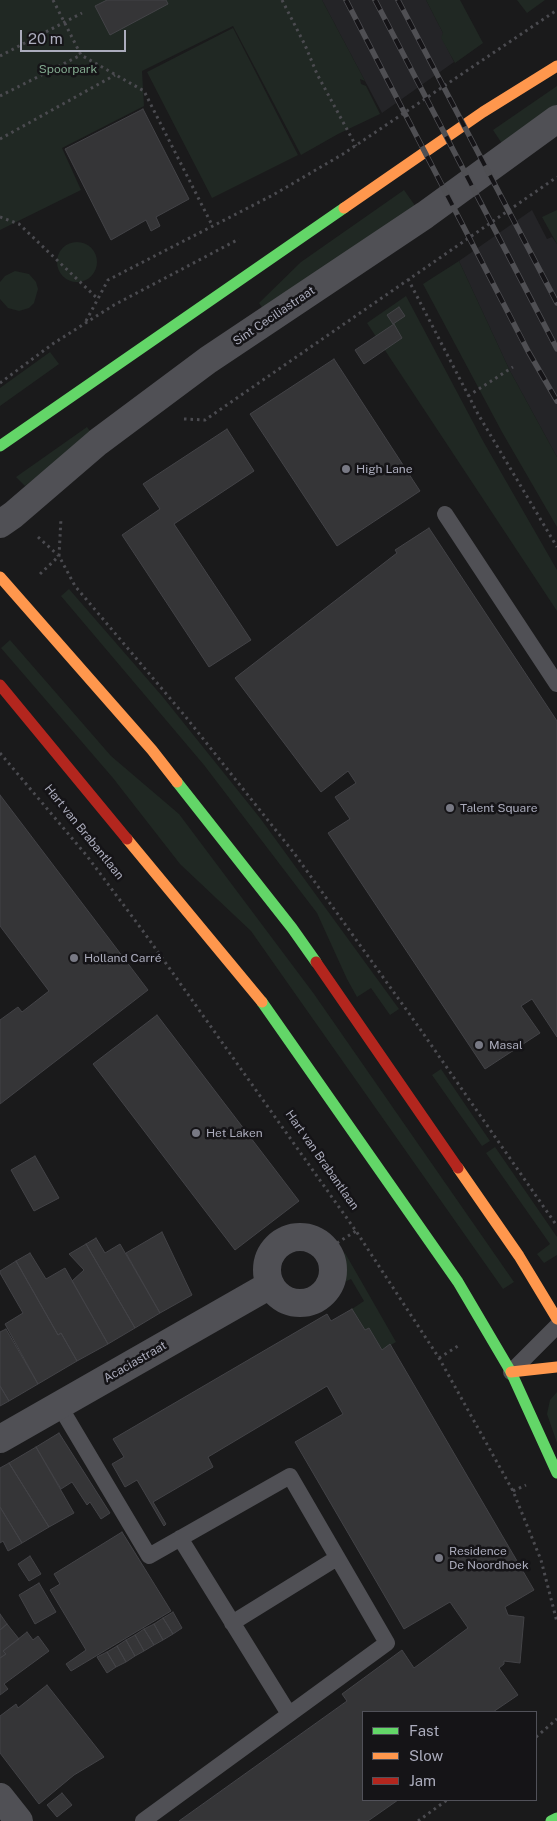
<!DOCTYPE html>
<html>
<head>
<meta charset="utf-8">
<style>
  body { margin:0 }
  #map { position:relative; width:557px; height:1821px; overflow:hidden; background:#1a1a1b; font-family:"Public Sans",sans-serif }
  canvas { display:block }
  .legend { position:absolute; left:362px; top:1711px; width:175px; height:90px; box-sizing:border-box; background:#151417; border:1px solid #515159; margin:0; padding:6px 9px; list-style:none; font-size:15px; color:#abacbc }
  .legend li { display:flex; align-items:center; gap:10px; height:25px }
  .legend b { width:25px; border:1px solid #515159 }
  .scale { position:absolute; left:20px; top:30px; width:106px; height:22px; box-sizing:border-box; border:2px solid #abacbc; border-top:0; padding-left:6px; font-size:15px; line-height:18px; white-space:nowrap; color:#abacbc; -webkit-text-stroke:4px #151417; paint-order:stroke }
</style>
</head>
<body>
<div id="map">
<canvas width="557" height="1821"></canvas>
<ul class="legend">
<li><b style="height:6px;background:#63d668"></b>Fast</li>
<li><b style="height:6px;background:#ff974d"></b>Slow</li>
<li><b style="height:6px;background:#b3261e"></b>Jam</li>
</ul>
<div class="scale">20 m</div>
</div>
<script>
const ctx = document.querySelector('canvas').getContext('2d');
ctx.lineJoin = 'round';
function fillPath(path, color) { ctx.fillStyle = color; ctx.fill(path, 'evenodd'); }
const poly = rows => new Path2D(rows.map(r => 'M' + r).join(''));
function stroke(path, color, width, dash) { ctx.strokeStyle = color; ctx.lineWidth = width; ctx.lineCap = dash ? 'butt' : 'round'; ctx.setLineDash(dash || []); ctx.stroke(path); }
function write(font, color, halo, rows, align = 'center') {
  ctx.font = font + ' "Public Sans",sans-serif'; ctx.lineWidth = 5; ctx.setLineDash([]); ctx.textBaseline = 'middle'; ctx.strokeStyle = halo; ctx.fillStyle = color; for (const [text, x, y, turn = 0] of rows) {
    ctx.save(); ctx.translate(x, y); ctx.rotate((+turn || 0) * Math.PI / 180); ctx.textAlign = isNaN(turn) ? turn : align; if (halo) ctx.strokeText(text, 0, 0); ctx.fillText(text, 0, 0); ctx.restore();
  }
}
const built = poly([
  [322,0,426,0,443,33,442,38,454,62,382,113],
  [532,210,547,239,552,237,557,244,557,457,510,371,459,261]
]);
const green = poly([
  [0,0,322,0,365,81,360,79,361,84,366,86,380,114,338,134,301,155,233,26,142,71,144,106,62,148,81,190,0,230],
  [426,0,460,0,483,43,455,63,441,38,443,33],
  [517,0,545,0,527,13],
  [233,28,298,155,212,198,147,72],
  [557,86,557,112,505,148,493,130],
  [404,190,416,207,264,310,259,303,301,262],
  [557,210,557,244,542,217],
  '57 262a20 20 0 1 1 40 0a20 20 0 1 1-40 0Z',
  [459,261,510,371,557,457,557,527,502,432,423,284],
  [15,271,29,274,36,282,38,289,34,303,29,308,19,311,8,308,0,299,0,282,5,276],
  [406,296,483,441,557,570,557,611,367,323],
  [50,352,59,364,0,406,0,388],
  [87,427,92,434,25,486,16,477],
  [69,589,162,696,260,818,399,1009,390,1015,371,988,357,997,347,979,317,913,204,765,61,596],
  [10,640,111,756,179,814,314,994,514,1282,503,1289,251,931,180,864,113,778,1,648],
  [441,1069,490,1141,482,1146,432,1075],
  [495,1147,557,1237,557,1255,544,1263,537,1254,550,1244,486,1153],
  [345,1253,396,1342,382,1350,369,1328,365,1330,352,1309,364,1301,351,1279,340,1284,343,1270,341,1256],
  [557,1392,557,1443,547,1414,550,1400]
]);
const building = poly([
  [107,0,166,0,168,4,110,35,95,6,107,0],
  [143,109,189,199,156,217,160,226,151,231,146,220,111,240,65,149,143,109],
  [399,307,405,316,393,324,387,315,399,307],
  [394,324,402,338,364,364,355,350,394,324],
  [334,359,420,491,337,546,250,414,334,359],
  [227,429,254,471,174,524,251,640,209,667,122,535,160,509,143,484,227,429],
  [429,528,557,721,557,1037,532,999,521,1006,540,1033,485,1069,328,833,350,819,335,797,356,783,348,771,321,792,235,678,397,553,395,550,429,528],
  [0,795,148,990,0,1104,0,1020,18,1007,22,1012,49,991,0,926,0,795],
  [157,1015,299,1201,235,1250,93,1064,157,1015],
  [35,1156,59,1198,34,1211,11,1170,35,1156],
  [162,1232,192,1295,160,1313,126,1253,162,1232],
  [96,1238,105,1253,120,1244,160,1313,135,1328,86,1244,96,1238],
  [86,1244,135,1328,108,1344,72,1281,84,1270,69,1254,86,1244],
  [30,1253,46,1279,65,1268,108,1344,77,1361,61,1333,58,1335,16,1261,30,1253],
  [16,1261,58,1335,61,1333,77,1361,38,1384,5,1324,23,1313,0,1273,0,1271,16,1261],
  [352,1309,365,1330,369,1328,382,1350,390,1344,534,1590,505,1607,508,1615,524,1617,520,1663,504,1661,504,1664,499,1668,518,1695,493,1712,363,1712,363,1800,398,1800,368,1821,179,1821,347,1701,342,1694,402,1650,414,1668,468,1628,450,1602,404,1629,295,1442,343,1414,327,1386,208,1457,213,1467,153,1502,166,1524,164,1526,137,1480,125,1487,112,1464,124,1457,113,1439,327,1314,331,1321,352,1309],
  [6,1329,38,1384,9,1401,0,1386,0,1332,6,1329],
  [0,1386,9,1401,0,1406,0,1386],
  [59,1433,110,1513,101,1519,90,1502,87,1505,72,1482,61,1489,36,1447,59,1433],
  [36,1447,74,1513,49,1527,9,1463,36,1447],
  [9,1463,49,1527,22,1543,0,1507,0,1468,9,1463],
  [0,1507,22,1543,8,1551,3,1541,0,1543,0,1507],
  [122,1532,171,1611,71,1671,66,1664,86,1650,50,1590,60,1584,54,1574,122,1532],
  [30,1556,41,1574,29,1581,18,1564,30,1556],
  [39,1583,56,1612,35,1624,19,1595,39,1583],
  [173,1612,182,1628,173,1634,163,1618,173,1612],
  [0,1614,7,1624,0,1630,0,1614],
  [163,1618,173,1634,163,1640,154,1624,163,1618],
  [7,1624,19,1639,3,1651,6,1654,0,1658,0,1630,7,1624],
  [154,1624,163,1640,154,1645,144,1629,154,1624],
  [144,1629,154,1645,144,1651,135,1635,144,1629],
  [27,1632,33,1640,38,1636,49,1651,4,1684,8,1689,0,1695,0,1658,6,1654,3,1651,27,1632],
  [135,1635,144,1651,135,1656,126,1640,135,1635],
  [126,1640,135,1656,126,1662,117,1646,126,1640],
  [117,1646,126,1662,116,1667,107,1652,117,1646],
  [107,1652,116,1667,107,1673,97,1657,107,1652],
  [47,1685,104,1757,74,1775,39,1804,0,1753,0,1716,16,1704,18,1708,47,1685],
  [62,1793,72,1805,57,1817,47,1805,62,1793]
]);
const path = poly([
  [53,0,81,55,144,91,212,225],
  [282,0,305,45,317,74,356,146],
  [0,56,82,13],
  [0,96,81,55],
  [0,139,115,75],
  [0,217,19,224,98,299],
  [408,279,478,414,557,547],
  [86,321,108,280,273,195,343,154,557,10],
  [0,383,54,343,114,305,239,239],
  [468,396,513,367],
  [184,419,205,420,557,177],
  [38,537,59,556,75,586,185,716,294,853,418,1026,557,1226],
  [40,574,59,556,61,518],
  [0,753,87,856,143,931,356,1231,439,1358,513,1491,541,1560,557,1622],
  [326,1250,356,1231],
  [439,1358,458,1346],
  [513,1491,526,1485],
  [536,1737,557,1719],
  [418,1821,447,1800]
]);
const lane = poly([
  [445,514,557,684],
  [511,1372,557,1326],
  [59,1405,149,1556,290,1476,387,1643,143,1821],
  [180,1538,289,1714],
  [232,1623,337,1558]
]);
const street = poly([
  [0,524,13,515,98,442,208,360,425,215,557,119],
  '267 1270a33 33 0 1 1 66 0a33 33 0 1 1-66 0Z',
  [0,1439,270,1285],
  [0,1797,19,1821]
]);
const fast = poly([
  [0,446,344,208],
  [177,782,292,928,316,962],
  [262,1002,458,1282,511,1372,557,1473],
  [551,1821,557,1818]
]);
const slow = poly([
  [344,208,483,112,557,66],
  [0,577,152,750,177,782],
  [127,839,262,1002],
  [458,1168,519,1256,557,1319],
  [511,1372,557,1367]
]);
const jam = poly([
  [0,685,127,839],
  [316,962,458,1168]
]);
const rail = poly([
  [346,0,528,351,557,401],
  [375,0,557,349],
  [398,0,557,303]
]);
const markers = [
  [346,469,5,"#787984"],
  [450,808,5,"#787984"],
  [74,958,5,"#787984"],
  [479,1045,5,"#787984"],
  [196,1133,5,"#787984"],
  [439,1558,5,"#787984"]
];
const parkNames = [
  ["Spoorpark",68,69]
];
const streetNames = [
  ["Sint Ceciliastraat",274,316,-34],
  ["Hart van Brabantlaan",84,832,51],
  ["Hart van Brabantlaan",322,1160,55],
  ["Acaciastraat",135,1362,-30]
];
const poiNames = [
  ["High Lane",356,469],
  ["Talent Square",460,808],
  ["Holland Carré",84,958],
  ["Masal",489,1045],
  ["Het Laken",206,1133],
  ["Residence",449,1551],
  ["De Noordhoek",449,1565]
];
fillPath(built, '#242427');
fillPath(green, '#202823');
fillPath(building, '#353537');
stroke(building, '#434347', 1);
stroke(path, '#4b4b50', 3, [2.5, 4]);
stroke(lane, '#505055', 16);
stroke(street, '#505055', 28);
stroke(fast, '#63d668', 11);
stroke(slow, '#ff974d', 11);
stroke(jam, '#b3261e', 11);
stroke(rail, '#4f4f53', 5.5);
stroke(rail, '#151417', 4, [11]);
for (const [x, y, r, color] of markers) { const dot = new Path2D(); dot.arc(x, y, r, 0, 2 * Math.PI); ctx.fillStyle = color; ctx.fill(dot); stroke(dot, '#151417', 2); }
write('12px', '#81a88e', '#151417', parkNames);
write('12px', '#abacbc', '#151417', streetNames);
write('12px', '#abacbc', '#151417', poiNames, 'left');
</script>
</body>
</html>
